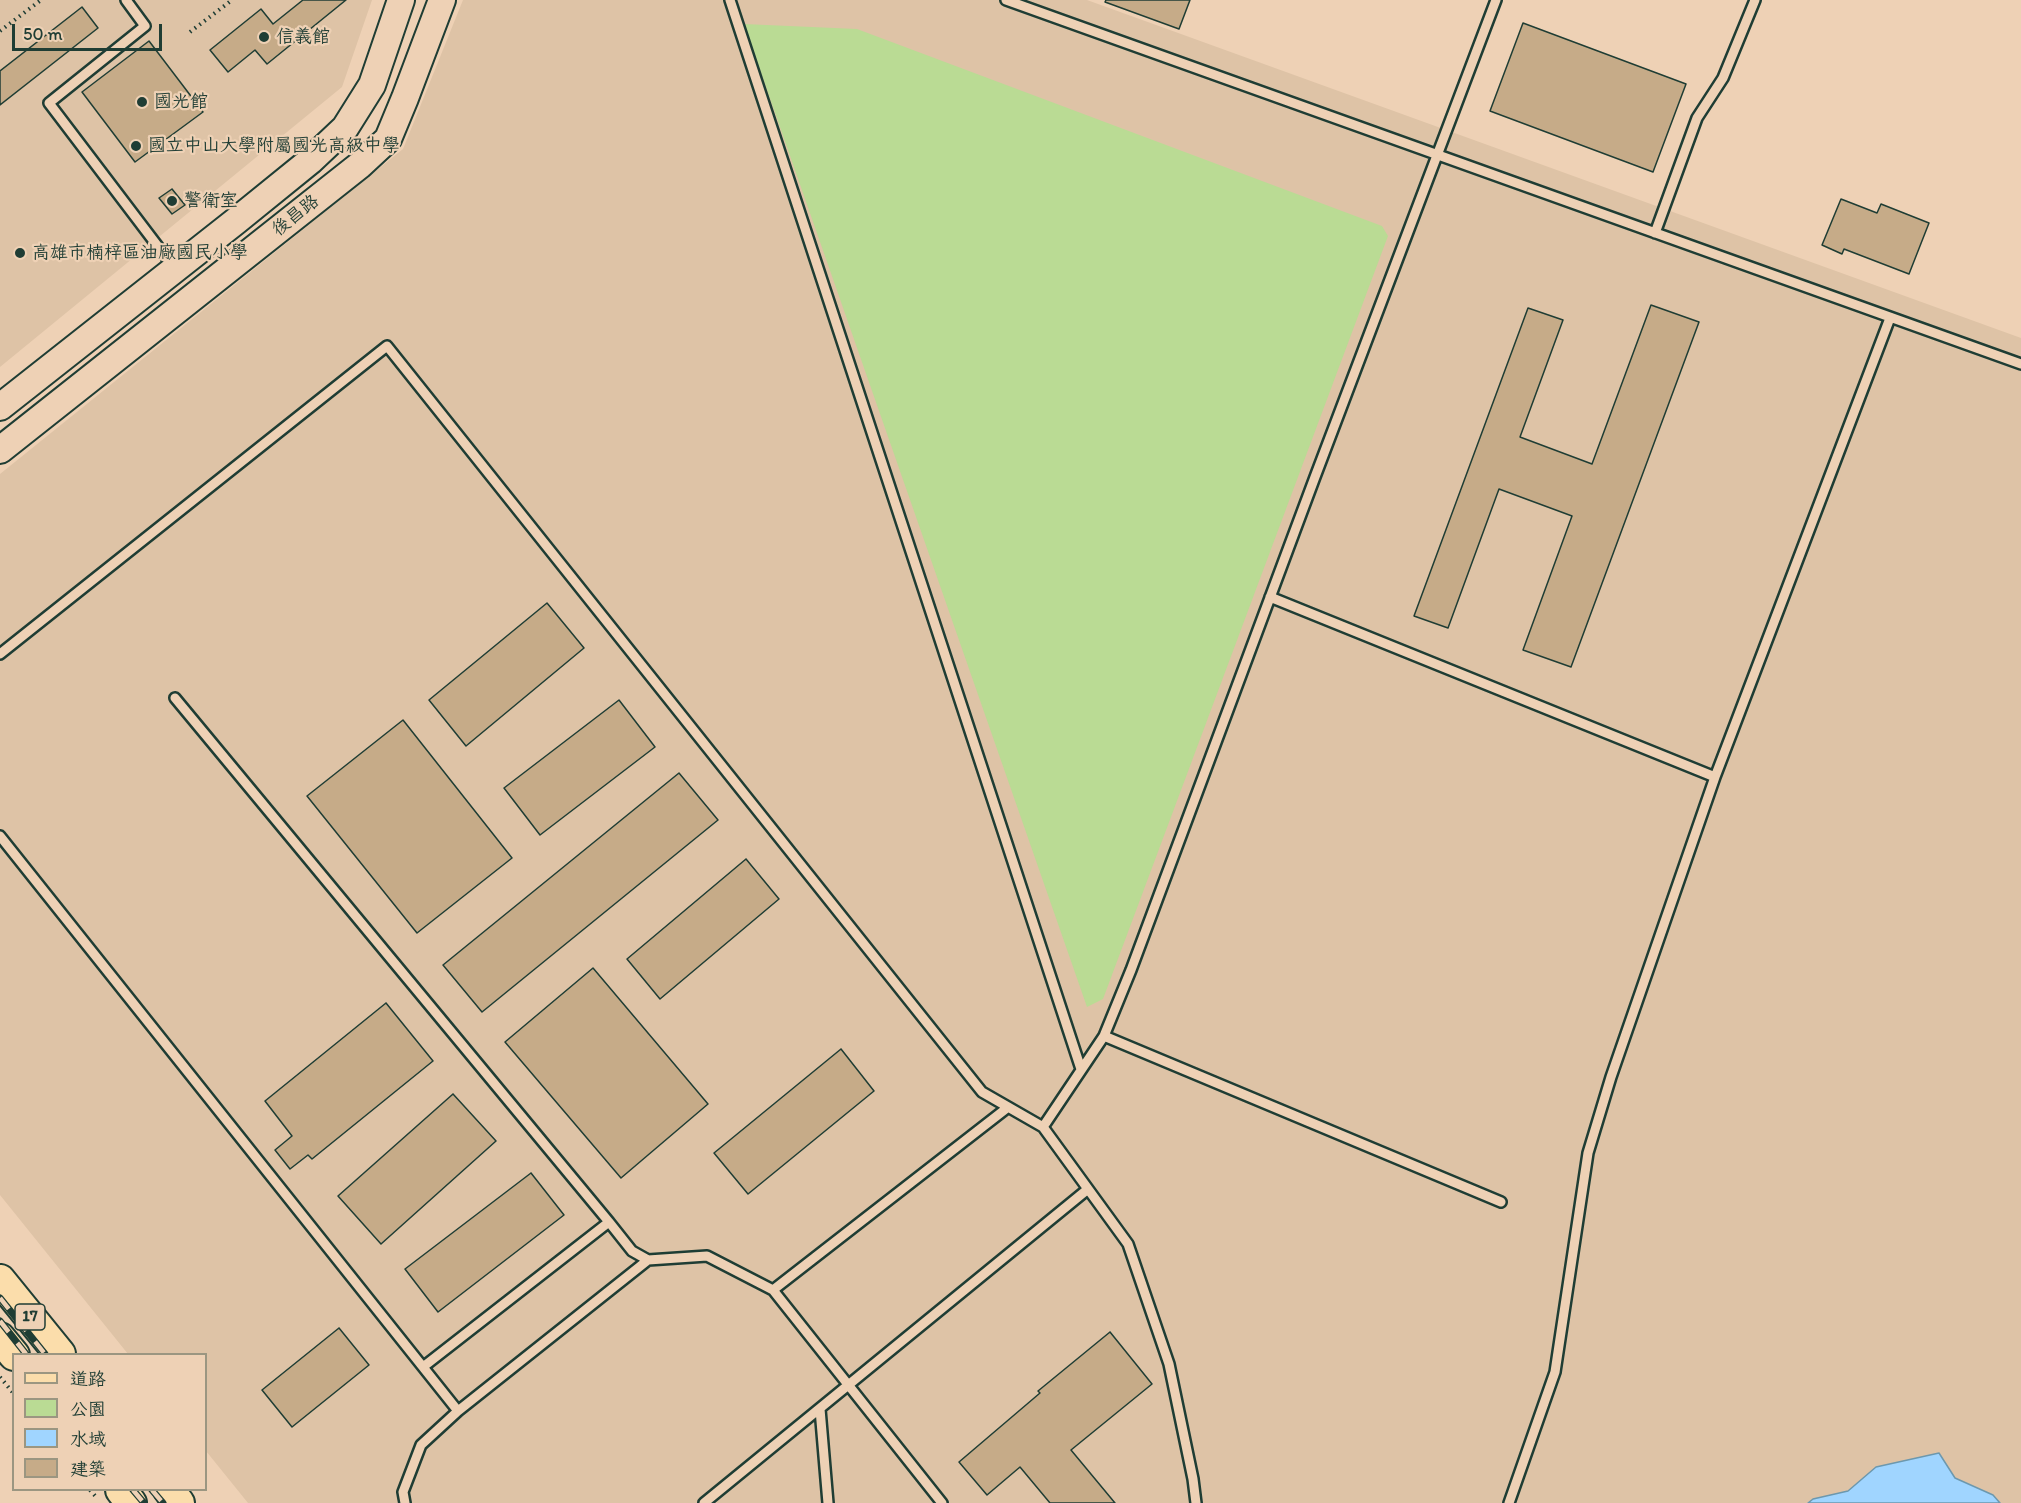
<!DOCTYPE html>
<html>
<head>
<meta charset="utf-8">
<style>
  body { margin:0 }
  #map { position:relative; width:2021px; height:1503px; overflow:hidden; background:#eed1b5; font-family:Itim,"LXGW WenKai TC",sans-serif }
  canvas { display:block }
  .legend { position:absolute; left:12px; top:1353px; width:195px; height:138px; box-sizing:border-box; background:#eed1b5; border:2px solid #9b9681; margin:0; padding:8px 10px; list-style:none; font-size:18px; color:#1f3d34 }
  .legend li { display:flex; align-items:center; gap:12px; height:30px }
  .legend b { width:30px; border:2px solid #9b9681 }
  .scale { position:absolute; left:12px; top:24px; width:150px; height:27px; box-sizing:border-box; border:3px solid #1f3d34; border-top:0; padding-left:8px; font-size:18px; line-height:21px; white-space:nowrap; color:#1f3d34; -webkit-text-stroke:4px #eed1b5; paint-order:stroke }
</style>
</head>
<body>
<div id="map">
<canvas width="2021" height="1503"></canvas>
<ul class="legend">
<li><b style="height:8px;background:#fbddab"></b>道路</li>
<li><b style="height:16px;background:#badb94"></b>公園</li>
<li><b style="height:16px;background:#a0d5ff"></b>水域</li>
<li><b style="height:16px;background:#c6ab88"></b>建築</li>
</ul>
<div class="scale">50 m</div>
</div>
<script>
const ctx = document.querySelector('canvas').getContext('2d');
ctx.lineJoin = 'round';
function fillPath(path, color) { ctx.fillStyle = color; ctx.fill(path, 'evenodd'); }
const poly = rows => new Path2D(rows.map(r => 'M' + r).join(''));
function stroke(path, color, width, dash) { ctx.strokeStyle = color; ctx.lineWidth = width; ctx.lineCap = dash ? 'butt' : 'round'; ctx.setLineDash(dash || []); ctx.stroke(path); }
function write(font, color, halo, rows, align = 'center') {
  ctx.font = font + ' Itim,"LXGW WenKai TC",sans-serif'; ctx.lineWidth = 4.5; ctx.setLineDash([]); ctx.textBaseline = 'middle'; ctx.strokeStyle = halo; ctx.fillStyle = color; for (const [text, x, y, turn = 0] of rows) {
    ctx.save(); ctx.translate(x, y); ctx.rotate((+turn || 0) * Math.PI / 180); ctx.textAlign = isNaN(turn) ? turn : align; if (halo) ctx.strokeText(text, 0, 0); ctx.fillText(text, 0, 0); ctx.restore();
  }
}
const built = poly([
  [0,0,372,0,342,87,0,367],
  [463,0,1087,0,2021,338,2021,1503,248,1503,206,1451,206,1354,128,1354,0,1195,0,474,403,149]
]);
const green = poly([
  [744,24,857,29,1382,226,1388,236,1103,999,1087,1007]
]);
const water = poly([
  [1939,1453,1955,1478,1993,1495,2000,1503,1808,1503,1813,1499,1848,1491,1876,1467,1939,1453]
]);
const building = poly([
  [303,0,346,0,267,64,255,50,228,72,210,50,261,9,273,24,303,0],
  [1106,0,1190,0,1179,29,1105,2,1106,0],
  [82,7,98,28,0,105,0,71,82,7],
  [1523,23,1686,84,1653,172,1490,111,1523,23],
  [149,41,203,112,135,162,82,92,149,41],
  [172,189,185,205,172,214,159,198,172,189],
  [1841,199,1877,213,1881,204,1929,223,1909,274,1844,249,1842,254,1822,245,1841,199],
  [1651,305,1699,322,1571,667,1523,650,1572,516,1499,489,1448,628,1414,616,1528,308,1563,320,1520,437,1592,464,1651,305],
  [547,603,584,648,466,746,429,700,547,603],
  [619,700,655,747,540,835,504,788,619,700],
  [403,720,512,858,417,933,307,796,403,720],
  [679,773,718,820,482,1012,443,965,679,773],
  [746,859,779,899,660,999,627,959,746,859],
  [593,968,708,1104,621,1178,505,1042,593,968],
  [386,1003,433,1061,312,1159,308,1155,290,1169,275,1150,292,1136,265,1101,386,1003],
  [841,1049,874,1091,748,1194,714,1153,841,1049],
  [453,1094,496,1141,381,1244,338,1196,453,1094],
  [531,1173,564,1215,438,1312,405,1269,531,1173],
  [339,1328,369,1365,292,1427,262,1390,339,1328],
  [1110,1332,1152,1384,1071,1450,1115,1503,1050,1503,1020,1467,987,1495,959,1462,1040,1393,1038,1391,1110,1332]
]);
const path = poly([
  [0,31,41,0],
  [190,32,232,0],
  [0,1377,14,1394],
  [90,1490,97,1498]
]);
const lane = poly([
  [126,0,145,26,49,103,175,269],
  [730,0,1081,1069],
  [1006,0,2021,364],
  [1655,233,1697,118,1723,78,1755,0],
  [1270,597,1715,777],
  [0,654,387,346,982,1092,1043,1127,1128,1244,1169,1364,1193,1479,1196,1503],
  [175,698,609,1222,423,1367],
  [0,836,458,1411,648,1260,707,1256,773,1290,1007,1108],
  [1104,1036,1501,1202],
  [1043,1127,1104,1036,1131,970,1315,477,1496,0],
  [609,1222,632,1251,648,1260],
  [773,1290,942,1503],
  [820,1409,828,1503],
  [405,1503,403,1492,421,1445,458,1411],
  [704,1503,1088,1189],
  [1509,1503,1555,1372,1588,1153,1611,1077,1715,777,1890,318]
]);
const secondary = poly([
  [0,407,236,221,310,161,345,128,372,85,401,0],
  [0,450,360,165,388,139,405,98,442,0]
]);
const primary = poly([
  [0,1280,60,1354],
  [0,1338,14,1355],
  [121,1490,131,1503],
  [169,1490,179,1503]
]);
const rail = poly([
  [0,1298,45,1354],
  [0,1321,26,1354],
  [133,1490,144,1503],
  [152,1490,163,1503]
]);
const markers = [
  [264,37,6,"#1f3d34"],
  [142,102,6,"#1f3d34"],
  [136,146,6,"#1f3d34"],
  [172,201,6,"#1f3d34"],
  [20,253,6,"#1f3d34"]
];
const shields = [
  [30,1317,30]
];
const shieldNames = [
  ["17",30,1317]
];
const poiNames = [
  ["信義館",276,37],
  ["國光館",154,102],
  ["國立中山大學附屬國光高級中學",148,146],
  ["警衛室",184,201],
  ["高雄市楠梓區油廠國民小學",32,253]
];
const streetNames = [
  ["後昌路",296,216,-38]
];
fillPath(built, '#dec3a6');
fillPath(green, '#badb94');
fillPath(water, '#a0d5ff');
stroke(water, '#6c98ae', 1.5);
fillPath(building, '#c6ab88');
stroke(building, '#1f3d34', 1.5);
stroke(lane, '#1f3d34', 14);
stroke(secondary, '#1f3d34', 30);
stroke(primary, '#1f3d34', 34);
stroke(path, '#1f3d34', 4, [1.5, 4.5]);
stroke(lane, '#eed1b5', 9);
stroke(secondary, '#eed1b5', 26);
stroke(primary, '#fbddab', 30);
stroke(rail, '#1f3d34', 7);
stroke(rail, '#eed1b5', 4.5, [14]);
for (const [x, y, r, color] of markers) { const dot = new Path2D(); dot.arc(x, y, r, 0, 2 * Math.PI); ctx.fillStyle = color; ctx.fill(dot); stroke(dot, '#eed1b5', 2); }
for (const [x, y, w] of shields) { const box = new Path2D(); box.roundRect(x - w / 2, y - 13, w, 26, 4.5); ctx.fillStyle = '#eed1b5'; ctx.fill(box); stroke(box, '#1f3d34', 1.5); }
write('bold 16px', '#1f3d34', null, shieldNames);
write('18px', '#1f3d34', '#eed1b5', poiNames, 'left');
write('18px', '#1f3d34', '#eed1b5', streetNames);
</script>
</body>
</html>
